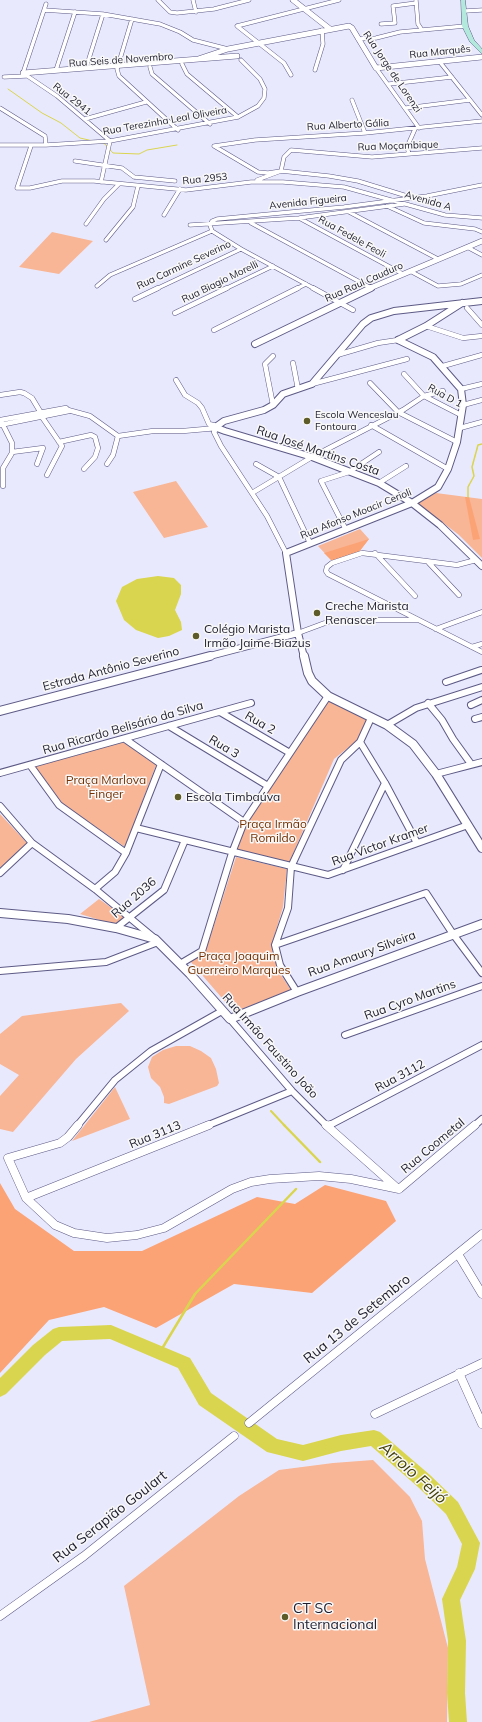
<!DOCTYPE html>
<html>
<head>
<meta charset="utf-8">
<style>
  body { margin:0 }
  canvas { display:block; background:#e9e9fd }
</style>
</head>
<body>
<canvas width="482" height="1722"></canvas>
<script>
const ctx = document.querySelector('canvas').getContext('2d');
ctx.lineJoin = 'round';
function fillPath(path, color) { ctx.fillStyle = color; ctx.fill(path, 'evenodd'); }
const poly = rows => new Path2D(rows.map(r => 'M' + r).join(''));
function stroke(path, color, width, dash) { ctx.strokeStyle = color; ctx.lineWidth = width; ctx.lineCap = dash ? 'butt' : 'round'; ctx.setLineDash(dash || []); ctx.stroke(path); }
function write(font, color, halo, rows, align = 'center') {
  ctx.font = font + ' Mulish,sans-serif'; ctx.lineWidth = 3; ctx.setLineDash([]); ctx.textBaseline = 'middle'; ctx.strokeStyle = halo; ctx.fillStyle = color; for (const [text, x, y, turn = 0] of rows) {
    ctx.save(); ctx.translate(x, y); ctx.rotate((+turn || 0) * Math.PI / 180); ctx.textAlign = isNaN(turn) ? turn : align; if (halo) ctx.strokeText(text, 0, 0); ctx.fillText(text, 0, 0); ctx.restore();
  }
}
const green = poly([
  [52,232,93,241,59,274,19,267],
  [176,481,208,527,164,538,133,492],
  [436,493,482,499,482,558,459,535,417,503],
  [360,529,369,539,359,552,332,561,318,546],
  [330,699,368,718,359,739,334,759,289,863,237,852,246,823],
  [123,742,156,765,125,847,63,804,35,766],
  [0,814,27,843,0,868],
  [236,857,287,869,283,907,272,944,277,969,291,990,234,1012,190,961,205,953],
  [99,899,123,916,123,918,116,924,113,924,80,914],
  [121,1003,129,1011,76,1059,13,1132,0,1129,0,1096,19,1075,0,1064,0,1034,22,1016],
  [176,1046,190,1046,201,1051,211,1058,216,1069,219,1083,217,1086,169,1104,164,1103,164,1097,160,1087,151,1078,148,1067,152,1057,163,1050],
  [115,1087,130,1119,72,1141],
  [373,1460,410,1497,422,1521,425,1559,448,1648,447,1722,89,1722,150,1705,124,1586,239,1496,279,1470,333,1463]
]);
const forest = poly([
  [465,497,469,497,480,539,473,540],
  [369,539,359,552,332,561,324,553],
  [0,1183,15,1209,74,1251,142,1251,257,1197,295,1204,325,1185,386,1201,396,1221,312,1293,234,1284,156,1328,104,1307,49,1320,0,1373]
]);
const water = poly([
  [158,576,174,578,181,585,181,594,175,610,181,622,182,630,169,636,158,638,136,630,124,620,116,601,122,587,137,579]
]);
const streamFar3 = poly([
  [8,89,42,113,61,123,80,138,93,141],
  [101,143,104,143,113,153,139,154,147,150,177,145]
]);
const streamFar2 = poly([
  [468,497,468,487,474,476,472,467,478,445,482,444]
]);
const streamFar1 = poly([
  [271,1111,285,1126]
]);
const stream = poly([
  [284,1125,320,1162],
  [160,1352,195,1294,296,1189]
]);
const river = poly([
  [111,1325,190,1358,211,1393,277,1439,303,1445,341,1435,374,1430,380,1432,430,1475,458,1502,480,1543,475,1569,460,1600,466,1641,465,1693,467,1722,449,1722,447,1693,448,1641,442,1599,457,1567,462,1544,446,1514,418,1487,371,1446,341,1451,303,1461,267,1452,199,1405,178,1368,110,1339,62,1341,45,1355,6,1394,0,1397,0,1378,33,1345,53,1329,59,1327,111,1325]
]);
const minorFar3 = poly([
  [158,0,170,12,177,13,214,9,249,0],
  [193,0,196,12],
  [416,0,418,24,422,30],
  [44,10,103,14,160,24,180,32,193,40,228,49],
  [465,11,482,10],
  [132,19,117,69,119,76,178,130],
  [381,24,395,23,393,6,416,3],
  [237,26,339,0],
  [237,26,284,63,291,75],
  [358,39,376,38,400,32,465,26],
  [439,61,482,115],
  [182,64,187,74,238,117],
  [150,67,152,74,210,124],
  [86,68,103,14],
  [376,68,419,128],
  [56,70,75,12],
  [315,70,323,44,322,30],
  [23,73,57,96,110,141,101,182],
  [23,73,46,4],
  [4,77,26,76],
  [389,84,452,77],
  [352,100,365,133],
  [0,108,45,136,46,145],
  [406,108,470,100],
  [85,119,146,102],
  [0,145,46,145,110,141,238,117,258,106,264,98,265,89,260,79,241,60],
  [31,146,17,188,30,188,62,181,94,181,186,190,251,182,283,182,344,187,445,215,482,218],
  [214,146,255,140,365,133,482,121],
  [214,146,258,172,268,173,281,171,329,176,358,181,407,196],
  [409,154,407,147,415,129],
  [75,161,122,168,134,177],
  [134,177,175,181],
  [257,180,281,171,284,157,291,150,372,157,482,148],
  [387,206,424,223,475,229,482,232],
  [349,212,438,259],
  [164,215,180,189],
  [299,218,403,274],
  [251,223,371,288],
  [86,224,104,199,119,184],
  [190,225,299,218,404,204],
  [210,225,212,221,217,219,344,207,427,196,482,185],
  [210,225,212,231,241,249,315,289],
  [106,240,133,207,138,186],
  [467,247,482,255],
  [410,271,438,286,461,284,482,275],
  [97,286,110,275,212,231],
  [156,289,241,249],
  [225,289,273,266],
  [296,289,306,284]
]);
const minorFar2 = poly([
  [313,288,353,310],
  [135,299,158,288],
  [467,308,482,325],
  [175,313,227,288],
  [426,326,463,338,482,336],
  [214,330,298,288],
  [337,355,378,343,398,340],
  [273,356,265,364,273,405],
  [293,363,298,389],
  [443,366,482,355],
  [404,374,424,396,461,415],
  [176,380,185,395,198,403,202,408,209,424,217,426],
  [370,383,398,412,457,442],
  [312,384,407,359],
  [461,389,482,384],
  [0,395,20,392,24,393,32,398,41,413],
  [463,405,482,400],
  [68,410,90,416,118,436,153,431,183,431,217,428],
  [42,417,62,446,47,475],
  [0,420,66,408,69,411,0,425],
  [2,423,12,443,12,453,3,468,3,486],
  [371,425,448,469],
  [217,428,214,432,221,446,267,516,286,553],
  [460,428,482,422],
  [59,442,91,435,95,437,98,448,95,457,84,469],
  [12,452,43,448,37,464],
  [107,464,113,455,118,436],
  [256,464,279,477,310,543],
  [379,483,406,466],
  [252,493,312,457,403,410,424,396,443,391],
  [346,530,321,481,349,472,379,452],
  [375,553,415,596],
  [476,560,457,565,362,553,332,563,327,567,326,571,328,574,482,652],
  [429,563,459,595],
  [436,629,482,612],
  [298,633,333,620,417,620],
  [472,647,482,644]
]);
const minorFar1 = poly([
  [446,682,481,670],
  [428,703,442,720,453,739,471,764],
  [471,705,482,700],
  [220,712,290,753],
  [475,719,482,717],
  [387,725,416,708,482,687],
  [169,726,268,786],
  [125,739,244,822],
  [360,742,385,783,417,843],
  [30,765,59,805,126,853],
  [0,773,251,703],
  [436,774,482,762],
  [0,806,32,843,95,889,153,937],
  [136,828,328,875,468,825],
  [343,870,385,783],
  [0,873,32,843],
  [95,889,115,872,126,853,161,764],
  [116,928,164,890,185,840],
  [275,945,426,893,453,934,482,973],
  [180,964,202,951,232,853,244,822,328,696],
  [0,971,106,962,158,942],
  [297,992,280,965,275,945,288,908,291,867,341,760,360,742,371,718],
  [230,1019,292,1091,327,1126],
  [345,1035,482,986],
  [77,1126,115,1080,151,1051,222,1011],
  [206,1126,292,1091],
  [328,1126,482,1045],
  [474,1126,482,1119]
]);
const minor = poly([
  [78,1125,68,1137,60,1143,8,1158,26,1198,55,1225,74,1233,107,1238,137,1235,164,1228,232,1189,251,1182,270,1179,319,1176,351,1179,399,1189],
  [326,1125,397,1188],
  [327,1126,330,1125],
  [399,1189,475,1125],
  [26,1198,209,1125],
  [458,1254,482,1294],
  [459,1373,482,1424],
  [375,1414,482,1363],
  [249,1423,482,1234],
  [0,1616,84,1556,234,1436]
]);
const tertiaryFar2 = poly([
  [293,0,330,29],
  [198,59,228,49,349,26,352,28,376,68,482,57],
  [23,73,237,56],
  [368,289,482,241]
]);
const tertiaryFar1 = poly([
  [482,301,394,311,371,318,363,324,312,384,283,394,273,405,264,410,224,421,217,426,217,428,225,431,312,457,379,483,412,503,440,525,482,566],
  [398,340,426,326,462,303],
  [255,344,371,288],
  [206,657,298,633],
  [304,657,298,633,286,553,412,503,438,487,448,469,457,442,463,405,461,389,433,357,398,340]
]);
const tertiary = poly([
  [304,656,308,673,312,681,328,696,387,725,413,744,436,774,482,848],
  [0,711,210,656],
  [0,913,68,919,116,928,155,939,190,974,230,1019,297,992,482,924]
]);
const secondary = poly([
  [461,0,465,0,468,26,474,40,482,49,482,54,470,42,462,26,461,0]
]);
const markers = [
  [307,421,4,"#5d5b28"],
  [317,613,4,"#5d5b28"],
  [196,636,4,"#5d5b28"],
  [178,797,4,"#5d5b28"],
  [285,1617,4,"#5d5b28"]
];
const farStreetnames = [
  ["Rua Marquês",440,52,-6],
  ["Rua Seis de Novembro",121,60,-4],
  ["Rua Jorge de Lorenzi",392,72,56],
  ["Rua 2941",72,99,38],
  ["Rua Terezinha Leal Oliveira",165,121,-10],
  ["Rua Alberto Gália",348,125,-3],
  ["Rua Moçambique",398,146,-2],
  ["Rua 2953",205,179,-6],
  ["Avenida A",428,201,16],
  ["Avenida Figueira",308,202,-6],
  ["Rua Fedele Feoli",352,237,29],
  ["Rua Carmine Severino",184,265,-25],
  ["Rua Biagio Morelli",220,282,-26],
  ["Rua Raul Cauduro",364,282,-24],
  ["Rua D 1",445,396,29],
  ["Rua Afonso Moacir Cerioli",356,514,-22]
];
const farPoinames = [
  ["Escola Wenceslau",315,415],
  ["Fontoura",315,427]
];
const streetNames = [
  ["Rua José Martins Costa",318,451,19],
  ["Estrada Antônio Severino",111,669,-15],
  ["Rua 2",260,723,30],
  ["Rua Ricardo Belisário da Silva",123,728,-16],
  ["Rua 3",224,747,31],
  ["Rua Victor Kramer",380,845,-20],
  ["Rua 2036",134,898,-41],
  ["Rua Amaury Silveira",362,954,-20],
  ["Rua Cyro Martins",410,1000,-20],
  ["Rua Irmão Faustino João",270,1046,48],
  ["Rua 3112",400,1076,-28],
  ["Rua 3113",155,1135,-22],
  ["Rua Coometal",433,1146,-40]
];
const poiNames = [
  ["Creche Marista",325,606],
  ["Renascer",325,620],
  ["Colégio Marista",204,629],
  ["Irmão Jaime Biazus",204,643],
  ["Escola Timbaúva",186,797]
];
const parkNames = [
  ["Praça Marlova",106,780],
  ["Finger",106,794],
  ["Praça Irmão",273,824],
  ["Romildo",273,838],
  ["Praça Joaquim",239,956],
  ["Guerreiro Marques",239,970]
];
const nearStreetnames = [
  ["Rua 13 de Setembro",357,1319,-39],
  ["Rua Serapião Goulart",110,1517,-38]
];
const nearPoinames = [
  ["CT SC",293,1609],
  ["Internacional",293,1625]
];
const nearWaternames = [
  ["Arroio Feijó",413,1473,42]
];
fillPath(green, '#f8b696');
fillPath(forest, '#fca376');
fillPath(water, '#dad54e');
stroke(streamFar3, '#dad54e', 1);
stroke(streamFar2, '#dad54e', 1.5);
stroke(streamFar1, '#dad54e', 2);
stroke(stream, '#dad54e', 2.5);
fillPath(river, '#dad54e');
stroke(minorFar3, '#5d5a86', 4.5);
stroke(minorFar2, '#5d5a86', 5.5);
stroke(minorFar1, '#5d5a86', 8);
stroke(minor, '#5d5a86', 9);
stroke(tertiaryFar2, '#5d5a86', 6);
stroke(tertiaryFar1, '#5d5a86', 8);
stroke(tertiary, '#5d5a86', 10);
stroke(secondary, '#5d5a86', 1);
stroke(minorFar3, '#fff', 3.5);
stroke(minorFar2, '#fff', 4.5);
stroke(minorFar1, '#fff', 6);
stroke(minor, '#fff', 8);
stroke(tertiaryFar2, '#fff', 5);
stroke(tertiaryFar1, '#fff', 6);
stroke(tertiary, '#fff', 8);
fillPath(secondary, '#b3e9dc');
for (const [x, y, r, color] of markers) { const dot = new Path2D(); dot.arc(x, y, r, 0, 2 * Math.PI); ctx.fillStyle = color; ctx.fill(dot); stroke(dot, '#f8f8f8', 1.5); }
write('10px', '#1d1c2e', '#f8f8f8', farStreetnames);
write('10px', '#1d1c2e', '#f8f8f8', farPoinames, 'left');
write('12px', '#1d1c2e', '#f8f8f8', streetNames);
write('12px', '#1d1c2e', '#f8f8f8', poiNames, 'left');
write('12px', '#753001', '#f8f8f8', parkNames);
write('14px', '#1d1c2e', '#f8f8f8', nearStreetnames);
write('14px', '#1d1c2e', '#f8f8f8', nearPoinames, 'left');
write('italic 16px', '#444108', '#f8f8f8', nearWaternames);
</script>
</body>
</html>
